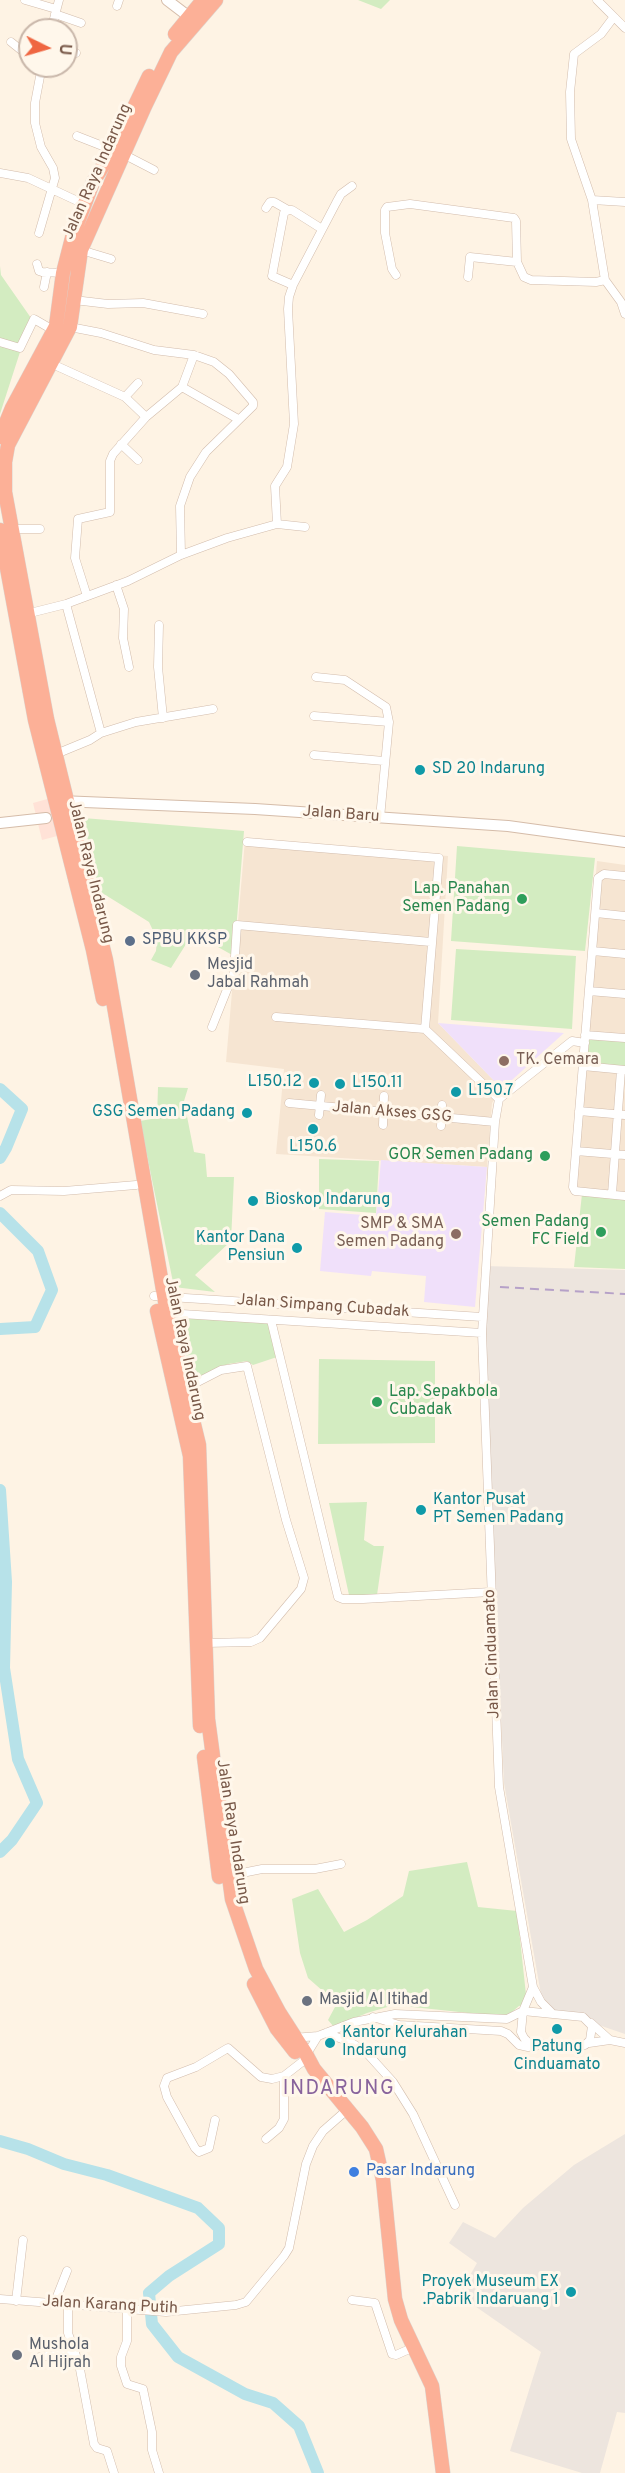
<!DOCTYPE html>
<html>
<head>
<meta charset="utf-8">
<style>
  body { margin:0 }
  #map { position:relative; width:625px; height:2473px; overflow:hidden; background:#fef3e4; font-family:Overpass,sans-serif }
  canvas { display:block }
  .north { position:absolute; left:18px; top:18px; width:60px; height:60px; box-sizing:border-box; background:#fff7eb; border:2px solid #c9b7aa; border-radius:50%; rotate:95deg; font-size:16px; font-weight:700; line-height:24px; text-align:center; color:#785848 }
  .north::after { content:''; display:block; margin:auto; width:21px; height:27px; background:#ef6641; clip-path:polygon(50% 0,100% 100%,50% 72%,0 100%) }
</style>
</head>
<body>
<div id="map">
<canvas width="625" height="2473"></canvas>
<div class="north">U</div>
</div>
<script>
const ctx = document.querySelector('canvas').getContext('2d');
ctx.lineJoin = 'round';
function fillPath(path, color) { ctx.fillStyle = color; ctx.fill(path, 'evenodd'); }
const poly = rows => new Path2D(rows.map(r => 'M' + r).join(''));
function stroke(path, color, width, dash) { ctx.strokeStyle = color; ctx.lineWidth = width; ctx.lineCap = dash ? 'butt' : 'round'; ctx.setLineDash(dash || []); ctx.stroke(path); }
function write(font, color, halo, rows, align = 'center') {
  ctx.font = font + ' Overpass,sans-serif'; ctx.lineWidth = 6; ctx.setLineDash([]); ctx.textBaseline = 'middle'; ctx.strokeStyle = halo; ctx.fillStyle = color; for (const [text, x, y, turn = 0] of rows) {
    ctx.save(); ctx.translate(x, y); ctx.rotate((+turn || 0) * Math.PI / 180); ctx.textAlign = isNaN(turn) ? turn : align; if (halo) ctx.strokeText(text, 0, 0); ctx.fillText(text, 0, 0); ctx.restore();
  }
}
const residential = poly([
  [245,840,448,856,438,1023,502,1089,492,1103,487,1167,276,1154,284,1069,226,1062],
  [597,861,625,865,625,1198,570,1192]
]);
const commercial = poly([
  [51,798,61,835,42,840,33,803]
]);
const industrial = poly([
  [485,1266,625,1270,625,2034,543,2006,504,1783,483,1330],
  [625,2134,625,2413,617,2412,600,2473,582,2473,510,2451,541,2352,459,2295,477,2263,449,2243,463,2222,495,2238,523,2208,574,2165]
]);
const education = poly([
  [438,1023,564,1033,502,1089],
  [381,1160,487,1167,475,1307,424,1302,426,1276,372,1271,371,1276,320,1271,325,1212,376,1216]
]);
const green = poly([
  [358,0,390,0,381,9],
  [0,266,1,275,31,318,0,414],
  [83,818,244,831,234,956,193,933,171,968,151,960,156,951,157,939,149,922,99,891],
  [457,846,595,858,585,951,451,941],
  [456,949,576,956,572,1029,451,1020],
  [589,1038,625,1042,625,1068,586,1063],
  [158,1087,188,1088,184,1101,194,1152,205,1154,207,1177,234,1177,231,1241,195,1275,215,1292,174,1287,140,1121,157,1118],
  [319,1159,379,1161,376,1213,319,1209],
  [582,1194,625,1198,625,1269,574,1267],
  [177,1312,269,1319,277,1357,253,1365,247,1361,228,1364,192,1382],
  [319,1359,435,1361,435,1443,318,1444],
  [367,1502,364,1540,374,1546,384,1546,377,1595,349,1595,329,1503],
  [467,1862,478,1907,517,1911,527,2004,519,2006,506,2017,394,2005,367,2013,334,2027,328,2020,335,2007,324,1992,308,1978,300,1953,292,1899,318,1889,344,1932,367,1920,403,1896,409,1871]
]);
const river = poly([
  [0,1089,22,1109,6,1148,0,1158],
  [0,1213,38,1251,52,1290,35,1327,0,1329],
  [0,1490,6,1582,4,1668,18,1759,37,1803,12,1840,0,1852],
  [0,2141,28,2149,64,2164,107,2175,198,2208,219,2228,219,2244,169,2276,149,2293,152,2324,178,2357,245,2394,273,2403,299,2426,318,2473]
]);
const street = poly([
  [25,0,56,9],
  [597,0,625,28],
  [117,6,119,0],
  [55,14,81,23],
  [613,18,601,34,574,54,570,92,571,139,592,200,605,280,621,302,625,314],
  [51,30,59,0],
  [11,42,21,50,30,51],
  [66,51,76,53],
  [77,136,123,154,154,170],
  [0,173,28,178,86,205],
  [592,200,625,202],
  [266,208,270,202,274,202,288,210],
  [39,233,55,178,53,168,41,147,35,123,35,103,42,66],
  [81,250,111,259],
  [37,264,39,271,42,272,63,273],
  [396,275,392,269,385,233,385,210,387,207,410,204,514,218,516,221,517,262],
  [468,277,470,257,517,262,524,277,531,280,596,282,605,280],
  [293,285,272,276,284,213,288,210,292,210,322,229],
  [44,287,47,272],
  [74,300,108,304,143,303,203,314],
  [70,327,101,333,154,350,194,355,182,387,146,417,113,454,110,461,110,512,78,519,75,558,87,596],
  [0,342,20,348,34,319,53,330],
  [50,363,125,397,146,417],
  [182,387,238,419],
  [125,397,138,383],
  [121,444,138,460],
  [277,524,275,486,287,467,294,424,288,309,289,297,293,285,336,203,341,194,352,186],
  [12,529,40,529],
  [181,555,180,506,190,477,206,452,253,406,253,402,229,374,214,362,194,355],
  [116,585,124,609,123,638,129,667],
  [66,604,101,733],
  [26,614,66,604,128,581,181,555,227,538,277,524,305,527],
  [159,625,158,667,163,718],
  [316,677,345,680,386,707,389,722],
  [314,716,389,722,380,818],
  [56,754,90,740,101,733,136,722,213,709],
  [314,755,384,761],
  [247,842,439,858,425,1029],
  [625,876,604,874,598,878,573,1187,575,1191,625,1196],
  [596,913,625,916],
  [593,951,625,954],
  [589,991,625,994],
  [276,1017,425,1029,499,1099],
  [212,1027,234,972,237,925,431,942],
  [585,1035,625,1038],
  [583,1066,625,1070],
  [499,1099,495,1122,482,1333,499,1787,533,1987,541,2002,552,2013],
  [499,1099,572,1041,585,1043],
  [289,1103,495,1122],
  [579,1111,625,1115],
  [319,1115,321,1095],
  [383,1125,384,1096],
  [441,1126,442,1105],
  [576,1151,625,1155],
  [612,1194,621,1070],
  [0,1196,11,1190,64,1191,136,1185],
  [154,1296,482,1317],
  [166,1313,482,1333],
  [271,1320,338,1597,343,1599,363,1599,491,1592],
  [186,1388,221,1370,247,1366,286,1520,304,1578,301,1589,260,1638,251,1642,206,1643],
  [227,1876,262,1869,315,1869,341,1864],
  [523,2011,583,2017,592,2026,590,2040,585,2045,578,2047,529,2043,524,2038,521,2032,523,2011],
  [373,2017,399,2025,501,2031,508,2034,519,2045,528,2047,536,2046],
  [591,2023,610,2040],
  [326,2033,350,2042,365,2051,393,2082,413,2114,455,2205],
  [293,2038,318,2036,354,2022,395,2014,507,2019,523,2011,533,1987],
  [589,2043,610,2040,625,2043],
  [215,2120,209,2148,199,2152,195,2148,167,2097,164,2086,167,2078,196,2067,228,2048,261,2077,272,2079,284,2076,302,2062,318,2036],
  [266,2139,279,2128,284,2119,284,2076],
  [0,2299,166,2312,236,2305,246,2302,284,2256,289,2248,306,2164,313,2146,323,2131,348,2109],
  [352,2300,375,2303,392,2354,396,2355,414,2347],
  [16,2301,23,2240],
  [54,2304,67,2271],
  [68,2305,68,2333,79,2364,94,2444,97,2448,107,2451,114,2473],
  [127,2310,127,2341,121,2357,121,2366,127,2384,143,2389,152,2432,152,2450,159,2473],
  [40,2357,75,2352]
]);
const secondary = poly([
  [167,0,188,16],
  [60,801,255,809,508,826,625,842],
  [0,823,46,818]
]);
const highway = poly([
  [216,0,171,52,145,106,81,250,70,327,8,445,5,462,5,492,47,719,106,960,167,1313,199,1445,208,1719,232,1899,256,1969,279,2012,306,2054,314,2069,362,2127,376,2149,383,2180,395,2299,401,2320,432,2386,443,2473],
  [175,34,203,0],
  [0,437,12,408,56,326,63,273,72,238,93,182,116,145,149,76],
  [0,530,35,720,93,950,103,999],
  [157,1311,190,1456,200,1726],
  [204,1757,219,1877],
  [254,1984,277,2029,295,2052]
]);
const rail = poly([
  [500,1287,625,1294]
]);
const markers = [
  [420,770,6,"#0f9aa8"],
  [522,899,6,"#2e9e5b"],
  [130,941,6,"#5c6f8a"],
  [195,975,6,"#6b7280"],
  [504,1061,6,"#8d6e63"],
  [314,1083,6,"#0f9aa8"],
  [340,1084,6,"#0f9aa8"],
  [456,1092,6,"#0f9aa8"],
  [247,1113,6,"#0f9aa8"],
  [313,1129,6,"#0f9aa8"],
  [545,1156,6,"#2e9e5b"],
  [253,1201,6,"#0f9aa8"],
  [601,1232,6,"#2e9e5b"],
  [456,1234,6,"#8d6e63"],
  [297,1248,6,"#0f9aa8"],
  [377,1402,6,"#2e9e5b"],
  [421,1510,6,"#0f9aa8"],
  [307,2001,6,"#6b7280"],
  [557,2029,6,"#0f9aa8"],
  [330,2043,6,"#0f9aa8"],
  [354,2172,6,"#3f7fe0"],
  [571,2292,6,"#0f9aa8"],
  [17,2355,6,"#6b7280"]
];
const streetNames = [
  ["Jalan Raya Indarung",98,172,-66],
  ["Jalan Baru",341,815,4],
  ["Jalan Raya Indarung",90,872,76],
  ["Jalan Akses GSG",392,1113,5],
  ["Jalan Simpang Cubadak",323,1307,4],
  ["Jalan Raya Indarung",184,1349,78],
  ["Jalan Cinduamato",493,1654,-92],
  ["Jalan Raya Indarung",232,1832,81],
  ["Jalan Karang Putih",110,2306,3]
];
const cultureNames = [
  ["SD 20 Indarung",432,770],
  ["L150.12",302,1083,"right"],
  ["L150.11",352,1084],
  ["L150.7",468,1092],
  ["GSG Semen Padang",235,1113,"right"],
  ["L150.6",313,1148,"center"],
  ["Bioskop Indarung",265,1201],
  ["Kantor Dana",285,1239,"right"],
  ["Pensiun",285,1257,"right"],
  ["Kantor Pusat",433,1501],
  ["PT Semen Padang",433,1519],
  ["Kantor Kelurahan",342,2034],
  ["Indarung",342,2052],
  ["Patung",557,2048,"center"],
  ["Cinduamato",557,2066,"center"],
  ["Proyek Museum EX",559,2283,"right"],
  [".Pabrik Indaruang 1",559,2301,"right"]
];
const leisureNames = [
  ["Lap. Panahan",510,890],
  ["Semen Padang",510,908],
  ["GOR Semen Padang",533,1156],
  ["Semen Padang",589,1223],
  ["FC Field",589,1241],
  ["Lap. Sepakbola",389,1393,"left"],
  ["Cubadak",389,1411,"left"]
];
const serviceNames = [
  ["SPBU KKSP",142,941]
];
const worshipNames = [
  ["Mesjid",207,966],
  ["Jabal Rahmah",207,984],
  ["Masjid Al Itihad",319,2001],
  ["Mushola",29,2346],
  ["Al Hijrah",29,2364]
];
const educationNames = [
  ["TK. Cemara",516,1061],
  ["SMP & SMA",444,1225,"right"],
  ["Semen Padang",444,1243,"right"]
];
const shopNames = [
  ["Pasar Indarung",366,2172]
];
const quarterNames = [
  ["INDARUNG",339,2090]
];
fillPath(residential, '#f6e5d2');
fillPath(commercial, '#ffe2d7');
fillPath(industrial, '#ede5de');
fillPath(education, '#f0e0fa');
fillPath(green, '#d3ecc1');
stroke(river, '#b7e2e9', 12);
stroke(street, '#d2bcac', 9);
stroke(secondary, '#d5bca9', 12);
stroke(highway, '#dcd4cf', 15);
stroke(street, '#fff', 8);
stroke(secondary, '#fff', 10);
stroke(highway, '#fcb097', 14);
stroke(rail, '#b6a1c8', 2, [9, 6]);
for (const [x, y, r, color] of markers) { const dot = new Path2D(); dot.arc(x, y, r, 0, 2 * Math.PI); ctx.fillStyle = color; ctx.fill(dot); stroke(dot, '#fff7eb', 2); }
write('16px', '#785848', '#fff7eb', streetNames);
write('16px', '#0d838f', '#fff7eb', cultureNames, 'left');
write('16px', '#27864d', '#fff7eb', leisureNames, 'right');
write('16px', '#4e5e75', '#fff7eb', serviceNames, 'left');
write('16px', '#5b616d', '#fff7eb', worshipNames, 'left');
write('16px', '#785e54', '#fff7eb', educationNames, 'left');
write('16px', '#366cbe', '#fff7eb', shopNames, 'left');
ctx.letterSpacing = '1.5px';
write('20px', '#88639c', '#fff7eb', quarterNames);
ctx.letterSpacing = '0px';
</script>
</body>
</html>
